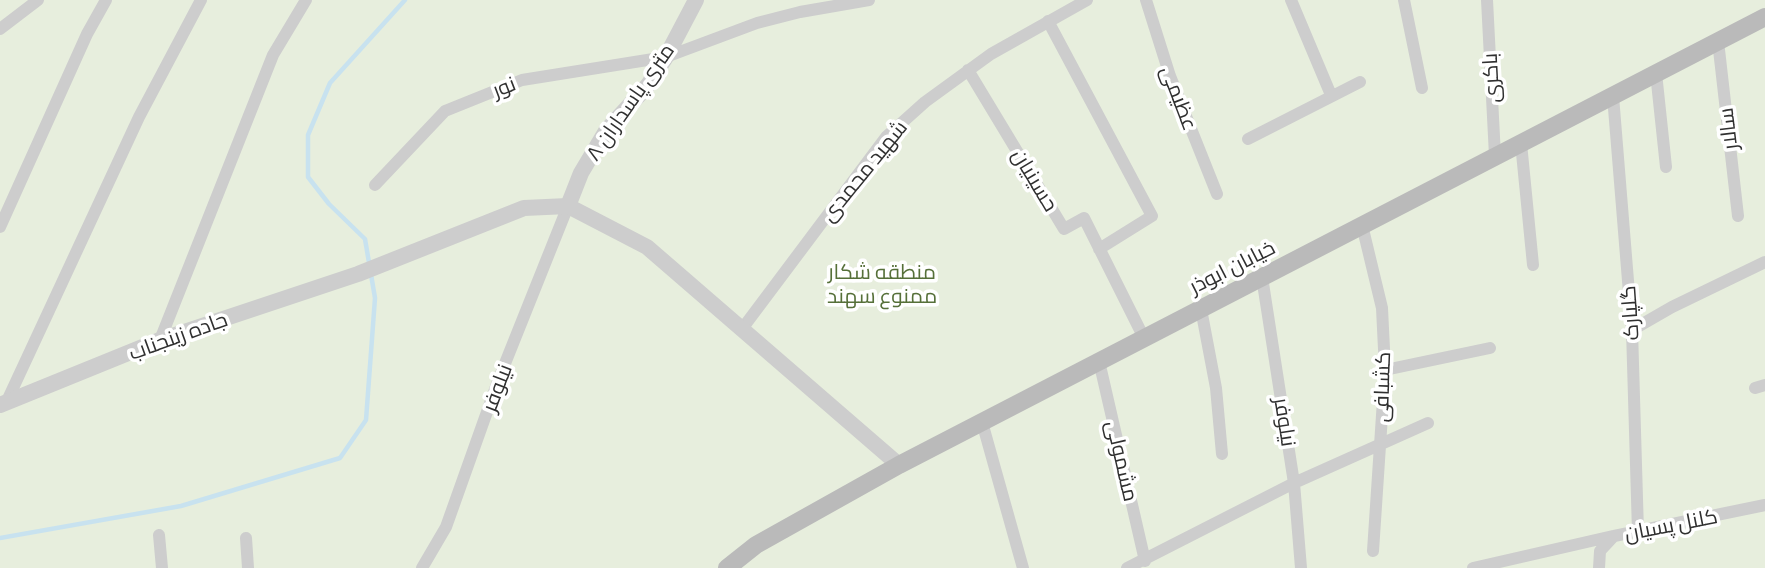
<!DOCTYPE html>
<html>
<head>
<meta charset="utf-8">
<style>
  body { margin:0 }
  canvas { display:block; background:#fff }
</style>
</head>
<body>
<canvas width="1765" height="568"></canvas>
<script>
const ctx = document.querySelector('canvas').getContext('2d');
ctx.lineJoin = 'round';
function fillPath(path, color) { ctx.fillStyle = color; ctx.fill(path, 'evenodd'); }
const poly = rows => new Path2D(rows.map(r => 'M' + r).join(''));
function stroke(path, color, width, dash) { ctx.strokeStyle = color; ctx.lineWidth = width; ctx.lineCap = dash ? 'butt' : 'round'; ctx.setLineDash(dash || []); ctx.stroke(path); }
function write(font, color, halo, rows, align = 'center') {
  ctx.font = font + ' Commissioner,Cairo,sans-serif'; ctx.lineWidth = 7; ctx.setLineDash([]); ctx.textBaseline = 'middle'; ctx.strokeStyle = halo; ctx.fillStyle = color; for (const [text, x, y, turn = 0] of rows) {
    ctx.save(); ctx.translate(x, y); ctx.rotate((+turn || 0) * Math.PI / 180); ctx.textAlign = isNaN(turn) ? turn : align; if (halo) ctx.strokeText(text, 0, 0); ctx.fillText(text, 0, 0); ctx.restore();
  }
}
const green = poly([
  [0,0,1765,0,1765,568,0,568]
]);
const stream = poly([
  [0,538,181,506,340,458,366,420,375,298,365,239,329,204,308,177,308,135,330,83,405,0]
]);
const minor = poly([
  [1146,0,1170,76,1217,194],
  [1291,0,1331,95],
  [1404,0,1422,88],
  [1487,0,1495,156],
  [1048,21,1152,216,1099,249],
  [0,29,38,0],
  [1718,41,1738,216],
  [968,70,1064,229,1084,218,1144,338],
  [1656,73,1666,167],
  [1613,96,1632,330,1638,532],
  [1248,139,1360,82],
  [1521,143,1533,265],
  [375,185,445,111,522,80,666,57,757,23,800,12,869,0],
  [1362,225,1382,308,1385,370,1373,551],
  [0,227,87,34,106,0],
  [1262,277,1294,483,1301,568],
  [1201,309,1216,388,1222,454],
  [742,329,886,137,925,102,991,54,1087,0],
  [1632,330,1672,307,1765,262],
  [160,340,273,55,306,0],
  [1099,361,1145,561],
  [1385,370,1490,348],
  [1755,388,1765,385],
  [7,401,139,117,201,0],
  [982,422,1023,568],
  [159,535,162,568],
  [246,538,248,568],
  [422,568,446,527,498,381,568,206],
  [1127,568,1294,483,1428,423],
  [1473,568,1613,536],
  [1599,568,1600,551,1614,536,1765,505]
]);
const tertiary = poly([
  [568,206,581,173,606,131,648,85,666,57,696,0],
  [0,405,160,340,358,274,524,208,568,206,647,247,899,465]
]);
const secondary = poly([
  [727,568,756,545,899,465,1765,17]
]);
const streetNames = [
  ["باکری",1491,78,-93],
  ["نور",504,87,-21],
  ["عظیمی",1179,98,69],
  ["۸ متری پاسداران",630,102,-55],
  ["سالار",1728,129,-97],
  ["شهید محمدی",864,171,-51],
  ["حسینیان",1035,180,59],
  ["خیابان ابوذر",1232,267,-27],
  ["گلپارک",1630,313,-94],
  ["جاده زینجناب",178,336,-20],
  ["کشبافی",1382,387,-88],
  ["نیلوفر",497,388,-69],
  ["نیلوفر",1285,422,81],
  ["مشمولی",1122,461,77],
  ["کلنل پسیان",1671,525,-11]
];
const parkNames = [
  ["منطقه شکار",882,272],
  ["ممنوع سهند",882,296]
];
fillPath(green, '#e7eedd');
stroke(stream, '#c8e2ef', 4.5);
stroke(minor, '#cdcdcd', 12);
stroke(tertiary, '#cdcdcd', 16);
stroke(secondary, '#bababa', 18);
write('21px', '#303030', '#fff', streetNames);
write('21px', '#567039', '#fff', parkNames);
</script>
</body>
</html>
